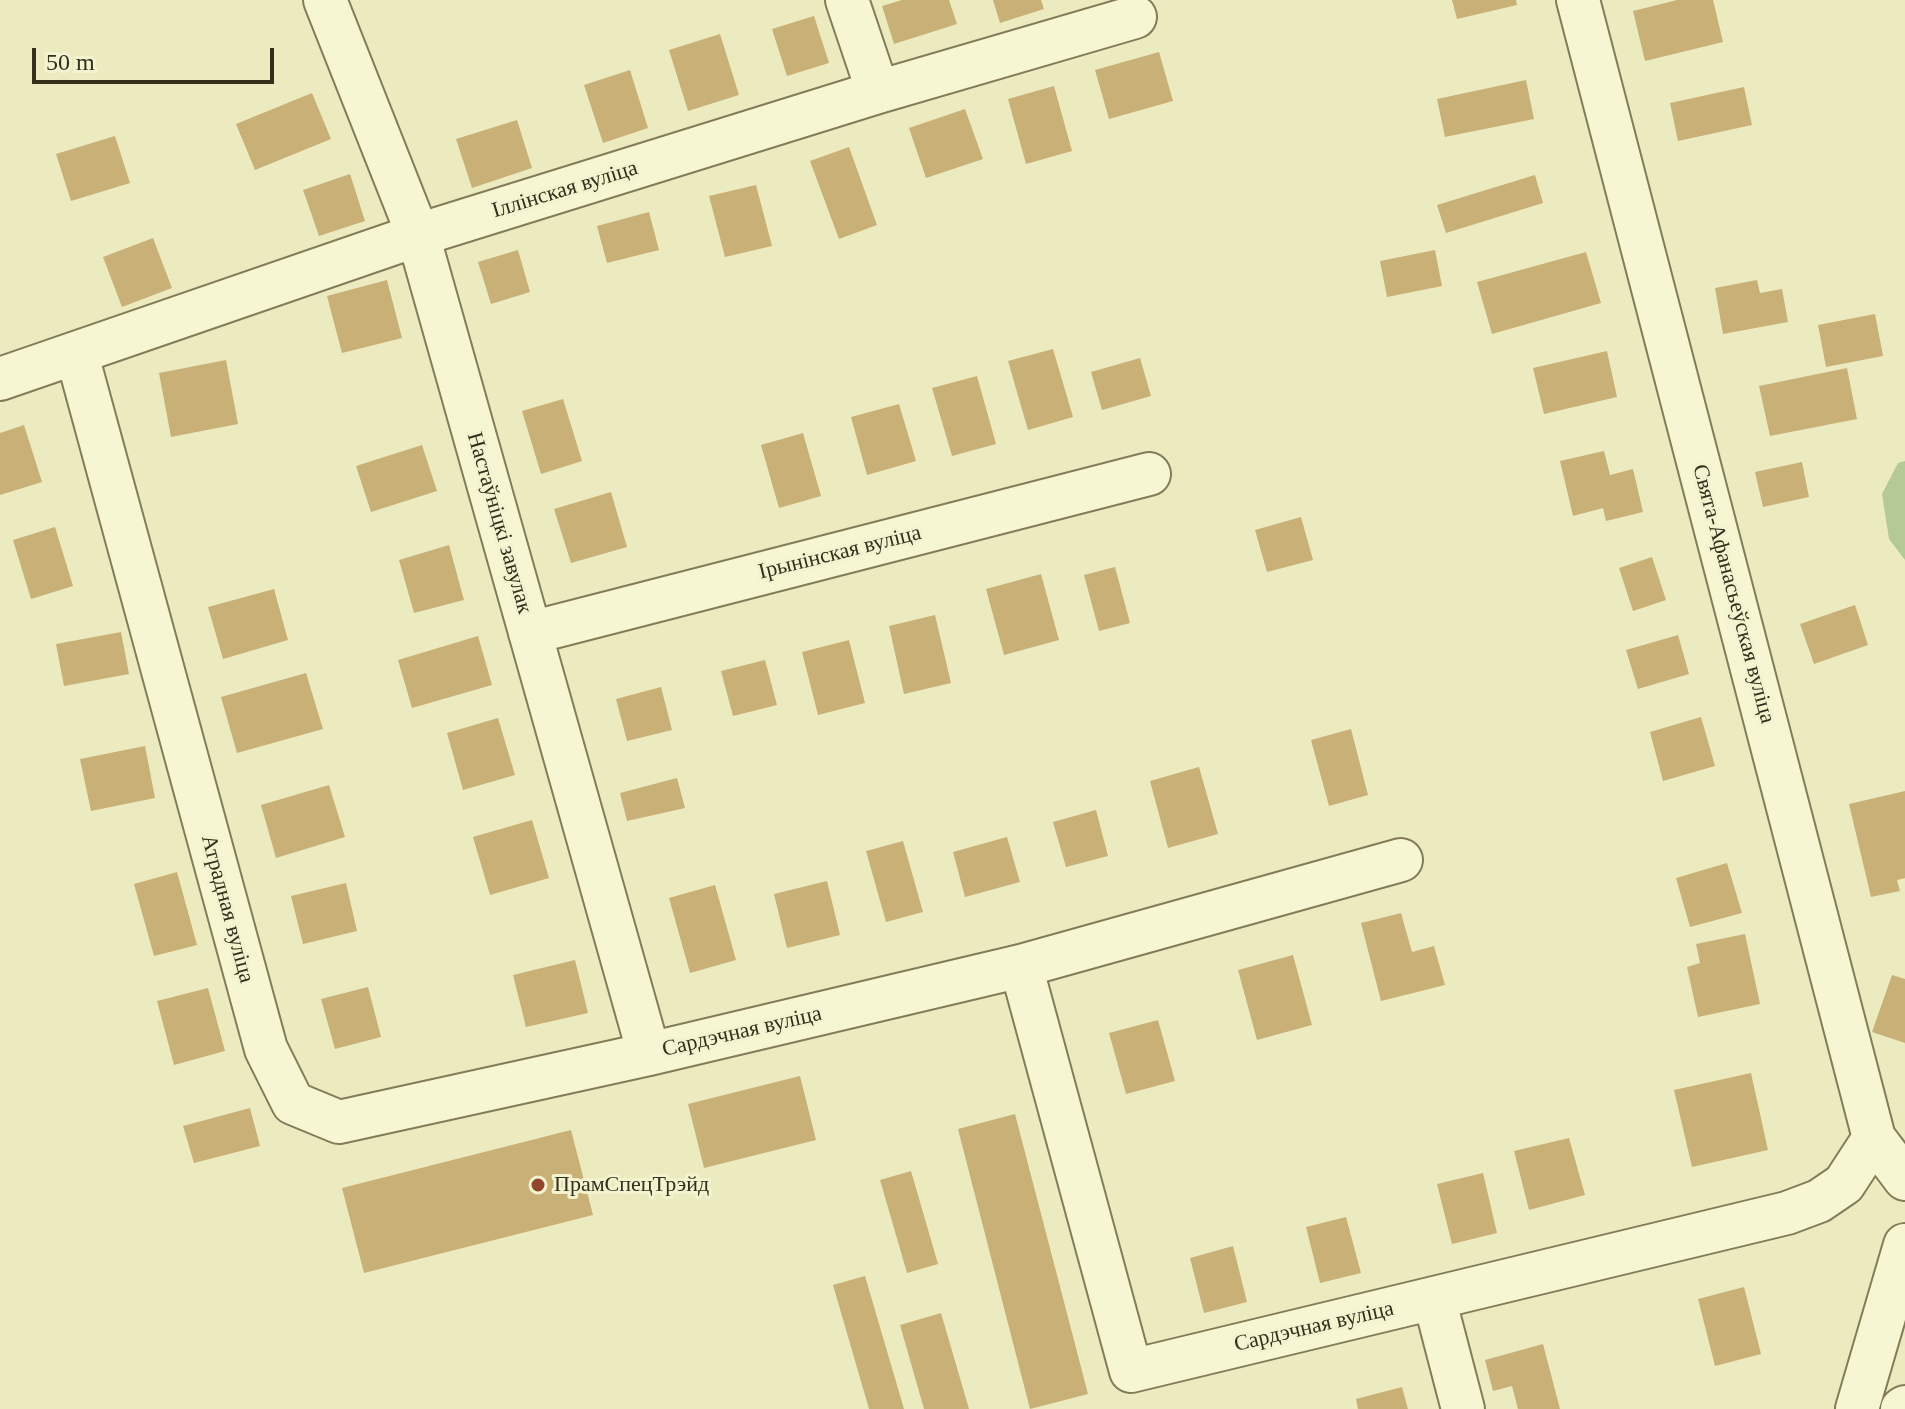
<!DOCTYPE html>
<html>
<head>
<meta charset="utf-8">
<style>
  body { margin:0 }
  #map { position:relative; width:1905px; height:1409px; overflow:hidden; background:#ecebc0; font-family:Georgia,serif }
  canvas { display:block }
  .scale { position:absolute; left:32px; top:48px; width:242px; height:36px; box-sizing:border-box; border:4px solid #342e1c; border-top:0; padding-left:10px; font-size:24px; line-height:28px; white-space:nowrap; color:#342e1c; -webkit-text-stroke:6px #f3f3cf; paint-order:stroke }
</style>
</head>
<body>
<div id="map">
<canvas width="1905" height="1409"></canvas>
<div class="scale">50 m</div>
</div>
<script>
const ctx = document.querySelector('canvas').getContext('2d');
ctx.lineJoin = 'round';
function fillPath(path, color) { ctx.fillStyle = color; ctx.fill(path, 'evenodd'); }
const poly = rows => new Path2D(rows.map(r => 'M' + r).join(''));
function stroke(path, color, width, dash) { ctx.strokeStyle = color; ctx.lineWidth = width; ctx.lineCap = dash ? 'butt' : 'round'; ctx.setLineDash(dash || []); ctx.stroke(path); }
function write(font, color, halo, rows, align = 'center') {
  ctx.font = font + ' Georgia,serif'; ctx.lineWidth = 6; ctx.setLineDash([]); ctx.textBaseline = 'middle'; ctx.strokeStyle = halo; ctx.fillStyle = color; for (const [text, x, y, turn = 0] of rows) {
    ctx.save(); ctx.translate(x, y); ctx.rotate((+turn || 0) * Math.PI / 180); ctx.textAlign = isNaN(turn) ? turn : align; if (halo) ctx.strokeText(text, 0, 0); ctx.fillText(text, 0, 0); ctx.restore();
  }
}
const green = poly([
  [1905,461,1905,560,1889,539,1882,494,1898,463]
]);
const building = poly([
  [902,0,949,0,957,24,894,44,882,6],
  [993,0,1041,0,1044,9,1000,23],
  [1452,0,1516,0,1517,5,1457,19],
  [1677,0,1713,0,1723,42,1645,61,1633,11],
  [814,16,829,63,787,76,772,29],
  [720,34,739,95,688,111,669,50],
  [1159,52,1173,101,1109,119,1095,70],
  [630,70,648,128,603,143,584,85],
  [1526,80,1534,119,1445,137,1437,99],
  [1054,86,1072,151,1026,164,1008,99],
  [1744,87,1752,125,1678,141,1670,103],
  [312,93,331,139,255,170,236,124],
  [965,109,983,159,926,178,909,128],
  [517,120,532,168,472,188,456,139],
  [115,136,130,183,71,201,56,154],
  [849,147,877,225,839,239,810,161],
  [350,174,365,221,319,236,303,190],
  [1535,175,1543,203,1446,233,1437,205],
  [756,185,772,246,725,257,709,196],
  [649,212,659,250,607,263,597,226],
  [153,238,172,288,122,307,103,257],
  [518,250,530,292,491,304,478,262],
  [1435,250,1442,286,1387,297,1380,261],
  [1586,252,1601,303,1492,334,1477,282],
  [387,280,402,338,342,353,327,296],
  [1757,280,1760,293,1782,289,1788,322,1723,334,1715,288],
  [1875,314,1883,356,1826,367,1818,325],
  [1053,349,1073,417,1028,430,1008,361],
  [1607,351,1617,397,1544,414,1533,368],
  [1140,358,1151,396,1102,410,1091,372],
  [226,360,238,424,171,437,159,373],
  [1847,368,1857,419,1770,436,1759,386],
  [977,376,996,444,952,456,932,388],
  [563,399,582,461,541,474,522,411],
  [899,404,916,461,867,475,851,417],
  [24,425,42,482,0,495,0,433],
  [803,433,821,496,779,508,761,445],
  [422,445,437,491,371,512,356,466],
  [1604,451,1610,475,1633,469,1643,512,1606,521,1603,508,1573,516,1560,461],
  [1802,462,1809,497,1763,507,1755,472],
  [611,492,627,547,571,563,554,509],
  [1301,517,1313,560,1267,572,1255,530],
  [55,527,73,586,31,599,13,540],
  [449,545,464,600,414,613,399,560],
  [1652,557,1666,600,1633,611,1619,568],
  [1115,567,1130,623,1099,631,1084,575],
  [1041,574,1059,640,1004,655,986,589],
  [274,589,288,640,223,659,208,607],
  [1855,605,1868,645,1814,664,1800,624],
  [935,615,951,683,904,694,889,626],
  [121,632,129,674,64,686,56,644],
  [1678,635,1689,674,1638,689,1626,650],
  [478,636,492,685,412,708,398,660],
  [849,640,865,703,818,715,802,652],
  [765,660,777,705,733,716,721,671],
  [306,673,323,729,237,753,221,697],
  [661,687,672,730,627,741,616,699],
  [1701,717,1715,766,1663,781,1650,732],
  [498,718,515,775,463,790,447,733],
  [1351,729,1368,795,1329,806,1311,740],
  [145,746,155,798,91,811,80,759],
  [1199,767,1218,834,1168,848,1150,781],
  [677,778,685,808,627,821,620,793],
  [329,785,345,837,276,858,261,805],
  [1905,791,1905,878,1897,880,1900,891,1871,897,1849,804],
  [1096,810,1108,856,1066,867,1053,822],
  [532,820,549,878,490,895,473,837],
  [1007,837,1020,882,965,897,953,852],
  [903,841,923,912,886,922,866,851],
  [1727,863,1742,913,1690,927,1676,878],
  [177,872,197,945,154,956,134,884],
  [827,881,840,935,787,948,774,894],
  [346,883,357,931,303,944,291,896],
  [715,885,736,960,690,973,669,898],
  [1401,913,1412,952,1434,946,1445,985,1381,1001,1361,923],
  [1745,934,1760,1004,1698,1017,1687,967,1700,963,1696,944],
  [1293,955,1312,1025,1257,1040,1238,970],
  [575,960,588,1013,526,1027,513,975],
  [1892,975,1905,979,1905,1043,1872,1032],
  [368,987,381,1037,335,1049,321,999],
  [208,988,225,1051,174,1065,157,1001],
  [1158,1020,1175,1081,1126,1094,1109,1033],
  [1751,1073,1768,1150,1692,1167,1674,1090],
  [800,1076,816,1140,704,1168,688,1104],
  [250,1108,260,1146,194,1163,183,1126],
  [1015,1114,1088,1394,1030,1409,958,1129],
  [571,1130,593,1215,364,1273,342,1188],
  [1569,1138,1585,1195,1529,1210,1514,1151],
  [911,1171,938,1264,907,1273,880,1180],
  [1483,1173,1497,1233,1452,1244,1437,1184],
  [1346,1217,1361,1273,1320,1283,1306,1227],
  [1233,1246,1247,1302,1204,1313,1190,1258],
  [865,1276,904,1409,869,1409,833,1285],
  [1744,1287,1761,1354,1715,1366,1698,1299],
  [941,1313,969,1409,924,1409,900,1325],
  [1543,1344,1560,1409,1518,1409,1512,1386,1493,1391,1485,1360],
  [1402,1387,1408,1409,1358,1409,1356,1399]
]);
const minor = poly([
  [325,0,418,235,649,1054],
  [847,0,878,92],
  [1578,0,1874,1138,1905,1179],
  [77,355,266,1049,293,1103,339,1122,649,1054,1021,966,1401,860],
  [0,379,418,235,878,92,1135,17],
  [530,633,1149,474],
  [1021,966,1131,1371,1787,1213,1819,1201,1844,1184,1874,1138],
  [1434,1298,1463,1409],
  [1857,1409,1905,1245],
  [1902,1409,1905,1407]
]);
const markers = [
  [538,1185,8,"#90472b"]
];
const streetNames = [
  ["Іллінская вуліца",565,190,-17],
  ["Настаўніцкі завулак",499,523,74],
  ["Ірынінская вуліца",840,553,-14],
  ["Свята-Афанасьеўская вуліца",1733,594,75],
  ["Атрадная вуліца",227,909,75],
  ["Сардэчная вуліца",742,1032,-13],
  ["Сардэчная вуліца",1314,1327,-13]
];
const poiNames = [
  ["ПрамСпецТрэйд",554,1185]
];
fillPath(green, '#b4c994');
fillPath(building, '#c8b077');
stroke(minor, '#847b59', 46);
stroke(minor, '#f7f6d2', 42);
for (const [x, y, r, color] of markers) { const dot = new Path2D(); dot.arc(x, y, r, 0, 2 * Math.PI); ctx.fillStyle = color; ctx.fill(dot); stroke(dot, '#f3f3cf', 3); }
write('22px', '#342e1c', '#f3f3cf', streetNames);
write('22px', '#342e1c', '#f3f3cf', poiNames, 'left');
</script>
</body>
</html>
